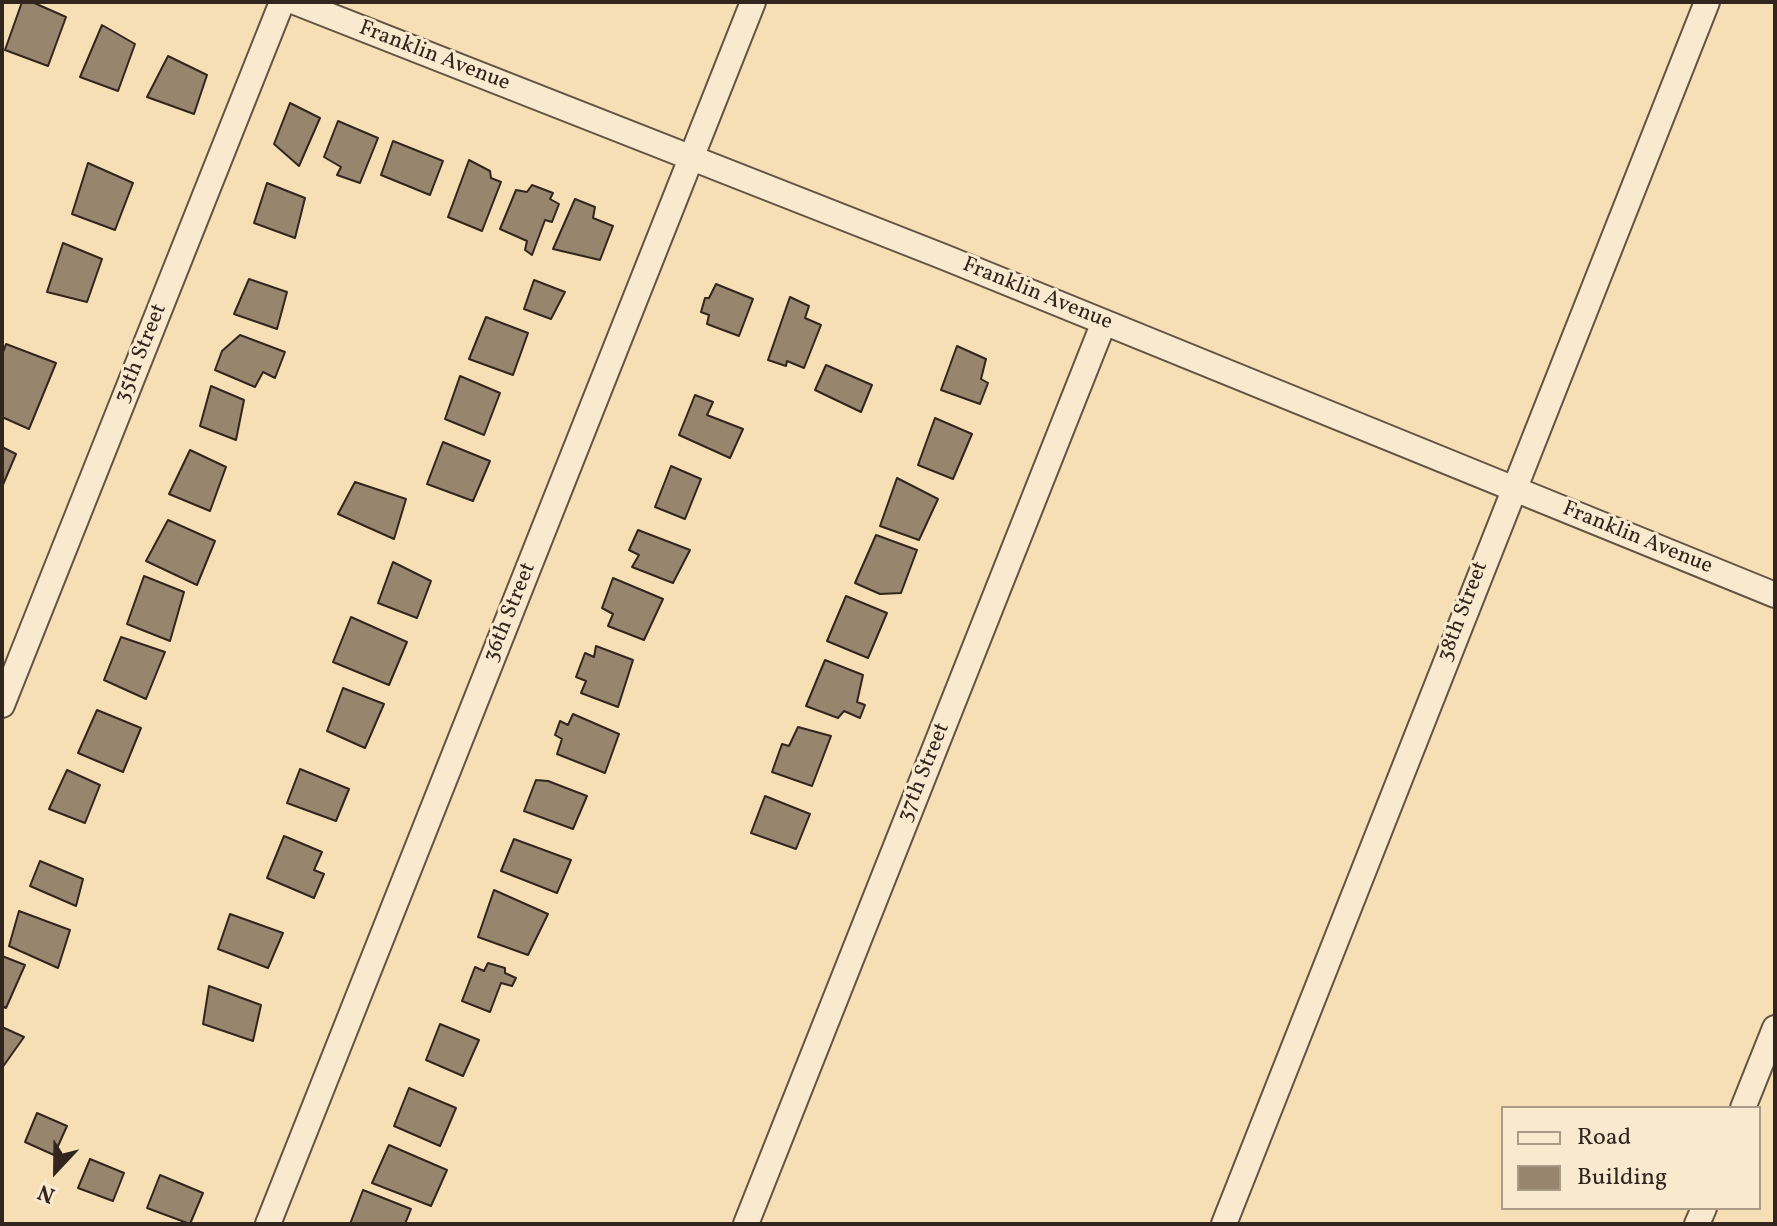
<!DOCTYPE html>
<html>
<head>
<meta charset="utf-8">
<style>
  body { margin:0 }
  #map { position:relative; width:1777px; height:1226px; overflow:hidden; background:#f6deb5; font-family:Vollkorn,serif }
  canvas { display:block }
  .frame { position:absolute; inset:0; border:4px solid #31251e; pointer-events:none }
  .legend { position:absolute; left:1501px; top:1106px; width:260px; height:104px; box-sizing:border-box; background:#f9eacf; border:2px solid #a99b88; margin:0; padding:10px 14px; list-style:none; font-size:24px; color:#31251e }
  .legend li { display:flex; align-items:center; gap:16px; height:40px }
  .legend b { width:40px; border:2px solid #a99b88 }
  .north { position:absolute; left:16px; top:1130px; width:80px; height:80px; -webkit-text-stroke:6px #f9eacf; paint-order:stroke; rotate:202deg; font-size:22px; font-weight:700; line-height:32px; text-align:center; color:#31251e }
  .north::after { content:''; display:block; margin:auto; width:28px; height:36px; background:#31251e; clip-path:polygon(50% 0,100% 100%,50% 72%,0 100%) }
</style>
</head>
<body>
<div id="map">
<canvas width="1777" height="1226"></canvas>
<div class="frame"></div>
<ul class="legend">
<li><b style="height:10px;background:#f9eacf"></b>Road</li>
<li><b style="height:22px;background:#97856d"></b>Building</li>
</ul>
<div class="north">N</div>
</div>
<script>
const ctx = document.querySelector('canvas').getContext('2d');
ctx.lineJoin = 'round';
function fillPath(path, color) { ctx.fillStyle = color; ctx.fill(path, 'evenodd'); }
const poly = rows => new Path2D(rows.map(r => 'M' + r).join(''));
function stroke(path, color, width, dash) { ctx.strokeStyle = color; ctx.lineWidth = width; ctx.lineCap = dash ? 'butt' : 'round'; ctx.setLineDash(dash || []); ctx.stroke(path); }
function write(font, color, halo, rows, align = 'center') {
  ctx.font = font + ' Vollkorn,serif'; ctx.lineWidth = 6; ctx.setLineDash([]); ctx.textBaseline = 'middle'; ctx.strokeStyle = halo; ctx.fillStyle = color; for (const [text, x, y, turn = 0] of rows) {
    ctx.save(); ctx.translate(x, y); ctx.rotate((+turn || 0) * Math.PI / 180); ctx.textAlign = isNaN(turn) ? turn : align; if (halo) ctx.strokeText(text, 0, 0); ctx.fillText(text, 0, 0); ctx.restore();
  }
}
const building = poly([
  [22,2,32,2,66,17,48,66,5,50,22,2],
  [102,25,135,44,118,91,80,77,102,25],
  [168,56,207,75,194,114,147,97,168,56],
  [290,103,320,118,299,166,274,144,290,103],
  [338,121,378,138,360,183,337,175,341,167,324,157,338,121],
  [393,141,443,161,430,195,381,175,393,141],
  [469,160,490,171,491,178,501,182,482,231,448,217,469,160],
  [88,163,133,183,115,230,72,214,88,163],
  [267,183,305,198,295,238,254,223,267,183],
  [532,185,553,193,550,199,559,204,552,222,545,220,532,255,525,250,527,241,500,229,516,190,527,192,532,185],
  [575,199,595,207,593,218,613,226,600,260,553,249,575,199],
  [63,243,102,259,87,302,47,292,63,243],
  [249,279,287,292,277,329,234,314,249,279],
  [534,280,565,292,551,319,524,309,534,280],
  [716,284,753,299,739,336,707,324,709,315,701,312,705,298,709,298,716,284],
  [790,297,809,306,805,318,821,325,804,368,787,361,786,366,768,360,790,297],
  [486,317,528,333,513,375,469,359,486,317],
  [240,335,285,352,275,378,263,372,255,387,215,370,222,351,240,335],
  [6,344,56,363,29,429,2,417,2,355,6,344],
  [957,346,986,359,981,379,988,383,980,404,941,390,957,346],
  [826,365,872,385,861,412,815,390,826,365],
  [460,376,500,393,484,435,445,419,460,376],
  [211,386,244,400,236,440,200,426,211,386],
  [695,395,713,402,707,415,743,429,730,458,679,435,695,395],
  [935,418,972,434,953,479,918,465,935,418],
  [443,442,490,461,473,501,427,484,443,442],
  [2,447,16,454,2,487,2,447],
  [190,450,226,467,210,511,169,494,190,450],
  [671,466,701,479,685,519,655,507,671,466],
  [897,478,938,499,919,540,880,526,897,478],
  [355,482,406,499,394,539,338,514,355,482],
  [168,520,215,541,197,585,146,561,168,520],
  [638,530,690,550,673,583,632,567,639,555,629,550,638,530],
  [876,535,917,550,901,593,880,594,855,583,876,535],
  [393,562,431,581,417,618,378,603,393,562],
  [144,576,184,592,170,641,127,624,144,576],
  [613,578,663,599,644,640,608,626,613,614,602,608,613,578],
  [846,596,887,613,868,658,827,641,846,596],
  [351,617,407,642,389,685,333,662,351,617],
  [121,637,165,652,146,699,104,680,121,637],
  [596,646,633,660,618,707,581,693,586,681,576,677,585,653,594,657,596,646],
  [825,660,863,675,857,702,865,705,860,718,844,711,838,718,806,706,825,660],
  [343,688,384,704,365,748,327,731,343,688],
  [97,710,141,728,123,772,78,753,97,710],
  [573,714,619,734,605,773,557,754,562,739,555,735,560,721,568,725,573,714],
  [798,727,831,736,812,786,772,772,782,744,789,746,798,727],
  [300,769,349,789,336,821,287,803,300,769],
  [67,770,100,785,85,823,49,809,67,770],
  [536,780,548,781,587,796,573,829,524,811,536,780],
  [765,796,810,814,796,849,751,833,765,796],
  [284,836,322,852,314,870,324,874,314,898,267,878,284,836],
  [514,839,571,860,557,893,501,871,514,839],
  [40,861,83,879,76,906,30,886,40,861],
  [494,890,548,914,528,955,478,937,494,890],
  [19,911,70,930,58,968,9,946,19,911],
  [230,914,283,933,268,968,218,949,230,914],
  [2,956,25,965,6,1008,2,1006,2,956],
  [488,963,505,968,505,973,516,978,512,986,501,983,490,1012,462,1001,475,967,484,971,488,963],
  [209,986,261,1005,253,1041,203,1024,209,986],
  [440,1024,479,1040,463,1076,426,1060,440,1024],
  [2,1027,24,1037,2,1068,2,1027],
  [409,1088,456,1108,440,1146,394,1126,409,1088],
  [37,1113,67,1126,54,1155,25,1142,37,1113],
  [389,1145,447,1170,431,1206,372,1183,389,1145],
  [90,1159,124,1173,113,1201,78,1188,90,1159],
  [160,1175,203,1193,190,1224,147,1208,160,1175],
  [363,1190,411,1209,405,1224,350,1224,363,1190]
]);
const street = poly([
  [295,2,944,257,1775,595],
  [2,705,282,2],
  [1743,1108,1775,1028],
  [268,1224,753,2],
  [746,1224,1104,322],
  [1224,1224,1707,2],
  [1697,1224,1704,1208]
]);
const streetNames = [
  ["Franklin Avenue",434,57,21],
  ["Franklin Avenue",1037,295,22],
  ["35th Street",142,354,-68],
  ["Franklin Avenue",1637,539,22],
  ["38th Street",1464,612,-69],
  ["36th Street",511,613,-68],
  ["37th Street",925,773,-68]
];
fillPath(building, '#97856d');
stroke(building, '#31251e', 2);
stroke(street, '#625344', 28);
stroke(street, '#f9eacf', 24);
write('22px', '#31251e', '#f9eacf', streetNames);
</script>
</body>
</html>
